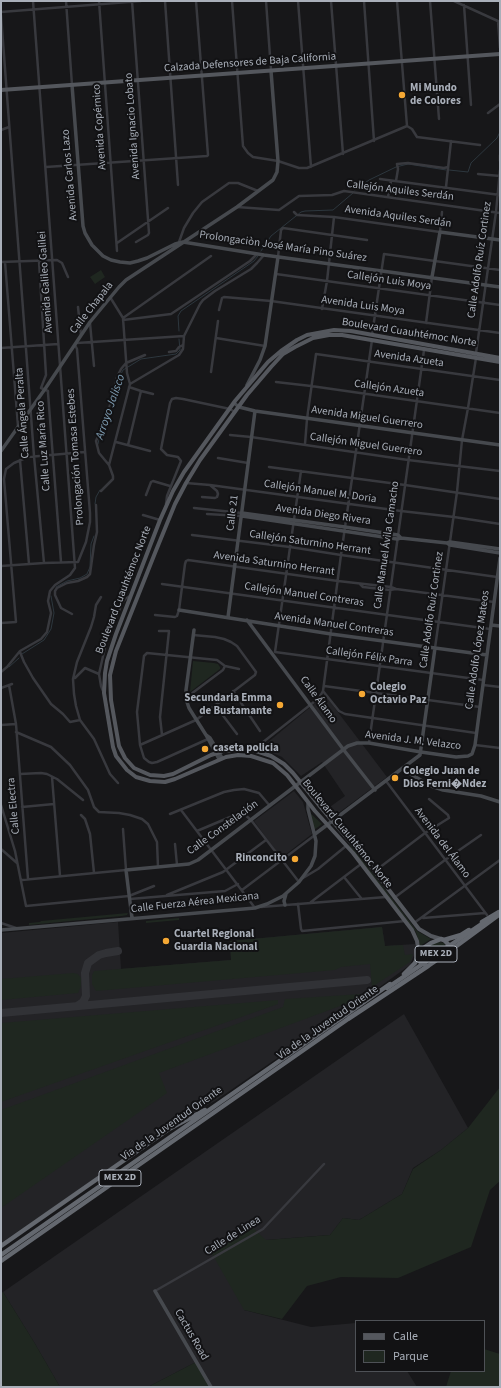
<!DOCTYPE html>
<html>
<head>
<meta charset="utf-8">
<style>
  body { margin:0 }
  #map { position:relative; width:501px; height:1388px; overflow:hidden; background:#171719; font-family:"Source Sans 3",sans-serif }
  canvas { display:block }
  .frame { position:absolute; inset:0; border:2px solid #a9afb9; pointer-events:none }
  .legend { position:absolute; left:355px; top:1320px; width:130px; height:52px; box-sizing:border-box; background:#121214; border:1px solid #4e5156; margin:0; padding:5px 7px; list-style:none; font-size:12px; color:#a9afb9 }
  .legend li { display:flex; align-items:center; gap:8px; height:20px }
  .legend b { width:20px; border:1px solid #4e5156 }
</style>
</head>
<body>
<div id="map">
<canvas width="501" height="1388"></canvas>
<div class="frame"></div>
<ul class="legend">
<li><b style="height:5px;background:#54575d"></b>Calle</li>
<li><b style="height:11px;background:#1f2720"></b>Parque</li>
</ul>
</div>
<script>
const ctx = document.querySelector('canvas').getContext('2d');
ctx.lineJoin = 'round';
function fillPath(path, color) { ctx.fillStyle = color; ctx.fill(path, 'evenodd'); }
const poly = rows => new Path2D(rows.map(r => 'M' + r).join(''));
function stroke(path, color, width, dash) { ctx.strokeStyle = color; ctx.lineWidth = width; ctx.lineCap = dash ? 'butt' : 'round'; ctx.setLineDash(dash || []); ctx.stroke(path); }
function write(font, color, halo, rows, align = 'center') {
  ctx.font = font + ' "Source Sans 3",sans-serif'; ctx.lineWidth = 4; ctx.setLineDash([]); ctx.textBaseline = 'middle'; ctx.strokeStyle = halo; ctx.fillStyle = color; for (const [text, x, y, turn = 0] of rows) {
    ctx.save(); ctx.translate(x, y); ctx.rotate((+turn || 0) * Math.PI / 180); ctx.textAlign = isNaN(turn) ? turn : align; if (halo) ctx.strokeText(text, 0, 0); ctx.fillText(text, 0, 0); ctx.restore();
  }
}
const built = poly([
  [325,695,387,777,333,817,327,809,345,796,322,762,301,776,282,757,261,748],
  [294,791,303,802,312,834,281,858,254,821],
  [118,922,121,969,231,960,230,941,382,927,385,946,415,944,415,953,410,965,363,999,215,1101,184,1118,1,1243,1,933],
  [404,1014,468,1128,441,1150,413,1168,402,1194,359,1220,343,1218,330,1235,266,1240,244,1310,311,1327,356,1323,356,1371,407,1371,417,1387,211,1387,196,1362,148,1387,60,1387,34,1342,3,1292]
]);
const green = poly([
  [101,270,105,277,95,284,90,277],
  [193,661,214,663,218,664,220,667,220,669,190,692],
  [309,812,322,824,314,830],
  [348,844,353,848,417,931,431,939,420,946,416,932],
  [128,913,127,915,122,916,29,925,29,923,40,922,41,921],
  [179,918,179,920,146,923,146,921],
  [382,927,385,946,403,945,405,955,413,954,410,962,372,987,370,964,341,967,335,970,96,991,92,984,92,975,94,971,231,960,230,941],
  [440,942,444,943,446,947,424,964,420,958,424,950,434,943],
  [73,973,78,974,81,978,81,986,78,993,1,1000,1,979],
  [362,994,351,1002,159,1073,167,1093,1,1208,1,1110,283,1007,285,999],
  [278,1000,278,1004,1,1102,1,1023],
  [500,1087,500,1181,490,1190,471,1247,398,1278,341,1277,307,1286,282,1319,244,1310,211,1252,253,1228,266,1240,330,1235,343,1218,359,1220,402,1194,413,1169,441,1150,468,1128],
  [3,1292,34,1342,60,1387,1,1387,1,1293],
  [484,1349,500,1354,500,1387,446,1387,451,1371,484,1371],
  [196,1362,211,1387,148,1387]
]);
const stream = poly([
  [449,170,468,172,471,163,497,138,500,132],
  [355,190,369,180,396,167,408,164,446,170],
  [261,251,271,236,301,212,305,211,333,210,353,193],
  [179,331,178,316,181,311,254,261,258,256],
  [98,444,99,439,113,408,119,378,123,370,141,359,176,354,180,350,179,339],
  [95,504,96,497,100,490],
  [56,587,67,581,80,578,87,574,90,567,91,544,94,536],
  [22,654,44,640,51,629,54,613,51,596],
  [9,667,19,658]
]);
const taxiway = poly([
  [77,1006,83,1002,86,996,85,973,88,963,99,955,106,953,118,951],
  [1,1013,367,980]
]);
const street = poly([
  [66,1,72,85],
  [99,1,117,251],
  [132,1,149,233,148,235,136,242],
  [165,1,178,185],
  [232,1,243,146,248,153,253,157,278,161,299,168,307,168,407,126],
  [266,1,271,70],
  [298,1,311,167],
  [331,1,343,154],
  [364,1,374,141],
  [397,1,407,126],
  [430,1,439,119],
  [454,1,500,22],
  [464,5,471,105],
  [1,12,141,1],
  [1,15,34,456,44,563],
  [498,21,500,48],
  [488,113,500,104],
  [407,126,412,129,417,137,480,145],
  [1,130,9,127],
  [500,155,500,161],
  [46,167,207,156,208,155,196,1],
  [478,174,500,176],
  [380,179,500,195],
  [396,181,398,169,397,164,408,163,444,168,448,167],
  [446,187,451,141],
  [388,197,391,181],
  [237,207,279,210,299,196,332,195,344,191,500,213],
  [294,212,297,215,334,217,440,232,442,212],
  [179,242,184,228,193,213,202,202,229,183,238,183,258,191],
  [117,243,168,208],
  [278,257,281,230,283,228,367,240],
  [39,261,46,375,41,388,48,391,48,393,61,562],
  [1,262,57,260,62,263,68,277],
  [5,262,18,426],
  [276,274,500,305],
  [78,307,81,335],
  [322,309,327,281,334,217],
  [219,310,222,298,224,297,271,301,500,333],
  [123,318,211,256],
  [123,320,171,314,250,261,257,254],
  [90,323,94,366],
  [426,323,432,277],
  [372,335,384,254,500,270],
  [216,338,265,346],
  [77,343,184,336],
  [1,348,58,344],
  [169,352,176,351,179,347,183,345],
  [476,353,496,212,500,170],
  [211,372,218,321],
  [276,382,311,386,500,413],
  [130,384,179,355,183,349,184,336,200,304,203,300,215,291,251,269,257,263,264,255],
  [129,387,141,391,153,394],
  [230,435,251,437,408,460,500,471],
  [116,442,150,451],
  [305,444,307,419,316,354,500,380],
  [128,445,141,391],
  [218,458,248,463],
  [20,460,29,564],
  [109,465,130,384,127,373,123,318,110,297],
  [269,467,405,485,500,499],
  [186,483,210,485,401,511,454,517,500,524],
  [101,491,113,479,113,476,109,465,99,453,96,441,108,413,117,377,121,369,126,363,145,355],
  [146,495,151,482,153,481,170,486],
  [202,497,215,498,217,497,218,494,217,491,210,485],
  [166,504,167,496,181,461,178,457,167,455,161,449,170,403,172,399,176,398,183,399,230,409,235,412],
  [194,508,242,513],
  [207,514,242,516],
  [143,515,160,520],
  [192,535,290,547,341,555,497,577],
  [1,566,44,563,78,562,86,542,90,522,90,513,77,349,75,345],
  [162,584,490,629],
  [360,584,363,587,390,590,396,589,494,602],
  [101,597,96,605,94,617,91,627,77,662,73,679,74,694,76,706,80,720,94,739,110,774,118,783],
  [72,614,61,608,55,595,55,591,57,588,67,583,78,581,87,577,90,574,94,545,97,532,96,505],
  [155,615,175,617,177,616,179,610,185,564,186,561,188,560,338,581,391,587,396,589],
  [1,623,16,622,4,479,6,469,14,463,28,457,85,452],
  [159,631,169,631,160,717,162,735],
  [435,648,457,492,462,440,468,408,476,358],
  [20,652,24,662,33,678,51,704,63,714,70,722,80,720],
  [275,652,483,680],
  [275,652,301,471],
  [1,672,7,667,20,651,41,639,47,632,51,613,48,601,50,591,55,585,70,575,75,568,33,1],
  [75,678,85,668,99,674],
  [9,685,16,724,28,879],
  [483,685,500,687],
  [324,686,480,707],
  [1,688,12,684],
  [103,691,101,686,99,674,106,643,122,603,125,599,130,596],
  [233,691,260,731],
  [323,691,339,711,345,714,476,733],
  [187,697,223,670,225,666],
  [215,705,237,734],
  [1,725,16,724],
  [16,732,51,747,70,765,88,790,94,807,99,812,119,813,130,815,142,819,148,824,157,842,158,867],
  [208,739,157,762,152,763,149,762,144,758,140,745,137,712,144,656,147,653,217,660,225,666,239,669],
  [369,743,424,350],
  [140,745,196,720,255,675,256,672,237,646,231,642,224,639,215,637,193,635],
  [475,745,500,748],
  [253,750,319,698,323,691,341,555,372,340],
  [20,774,41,773,47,774,57,779,83,800],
  [52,777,60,876],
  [386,781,487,915],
  [1,805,15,851,26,906,129,896,154,886],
  [22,807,54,804],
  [181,810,255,908,256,907],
  [170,814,224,792,234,790,244,789,259,793,270,806],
  [81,815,85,819,90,834,94,873],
  [197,831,235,815,239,813,244,814,251,820,299,882],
  [175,844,177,865],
  [1,849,17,863],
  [375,871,425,833,449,818,448,815,429,799],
  [344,877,361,898],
  [303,878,318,869,346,846],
  [22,880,126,870,123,829],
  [242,890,315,835],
  [167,895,223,872,266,840],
  [394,898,445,860,481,835],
  [130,899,225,891,238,884],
  [311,902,361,864],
  [298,904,301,929,302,931,405,921],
  [261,907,386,897],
  [423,918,485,913],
  [1,923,16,928],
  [414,923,500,860],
  [155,1291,263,1229,324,1164]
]);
const secondary = poly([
  [72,85,83,226,85,233,92,245,103,256,111,260,120,262,130,263,138,261,147,258,175,244,183,242,264,255,500,287],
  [432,277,440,232,500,240],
  [247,385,260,360,265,346,278,257],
  [234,403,239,407,255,411,500,445],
  [1,451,45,389,90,322,119,287,126,280,237,207,273,180,277,172,278,161,271,71],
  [242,513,345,527,398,535,401,538],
  [242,516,397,539,401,538,447,543,450,545,500,553],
  [447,543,450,542,500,549],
  [179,610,331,634,487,655],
  [228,617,255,411],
  [247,620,343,749,375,790],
  [491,625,500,626],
  [194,630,186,690,187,702,189,708,206,735,219,759],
  [206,735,210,738,222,758],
  [402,769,431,786,443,790,481,796,500,802],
  [315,834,420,755,435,648],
  [285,905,284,901,286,894],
  [132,918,126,870,189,864,198,860,348,746,357,743,369,743,421,752,456,757,468,756,472,754,475,745,480,707,500,558],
  [1,930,255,908,267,904,283,896,299,882,311,866,315,856,316,841,308,809,308,803],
  [155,1291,211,1387]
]);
const primary = poly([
  [1,90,500,54],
  [441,939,431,936,419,929,366,860,323,810,293,773,284,764,271,756,253,750,237,750,223,751,211,755,173,774,164,776,150,775,134,768,125,758,119,746,111,700,110,675,116,651,155,553,175,504,186,483,200,460,247,395,271,367,283,354,295,347,313,338,329,335,342,335,500,362],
  [419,955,417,941,412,930,353,853,315,811,287,775,273,763,251,756,238,755,226,757,175,779,165,782,150,781,136,777,127,770,116,756,113,747,104,693,105,673,107,661,116,634,160,520,173,491,184,472,235,401,268,362,281,351,297,340,307,335,334,330,351,331,500,358]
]);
const highway = poly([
  [482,922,499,912],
  [444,940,461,935,469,930],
  [447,953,500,914],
  [404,974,415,963,419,955,425,947,431,943,441,939,444,940,448,944,447,953,428,966,421,963,418,958],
  [1,1246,169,1129,205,1110],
  [1,1255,390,984],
  [1,1261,348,1019,428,966]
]);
const highwayBridge = poly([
  [387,988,486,921]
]);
const markers = [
  [402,95,4,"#f5a834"],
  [362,694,4,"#f5a834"],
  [280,705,4,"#f5a834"],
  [205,749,4,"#f5a834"],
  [395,778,4,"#f5a834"],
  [295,859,4,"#f5a834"],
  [166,941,4,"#f5a834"]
];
const shields = [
  [436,954,42],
  [120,1178,42]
];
const shieldNames = [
  ["MEX 2D",436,954],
  ["MEX 2D",120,1178]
];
const streetNames = [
  ["Calzada Defensores de Baja California",250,63,-4],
  ["Avenida Ignacio Lobato",133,126,-94],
  ["Avenida Copérnico",100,127,-94],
  ["Avenida Carlos Lazo",70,175,-95],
  ["Callejón Aquiles Serdán",400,191,7],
  ["Avenida Aquiles Serdán",398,217,8],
  ["Prolongaciòn José María Pino Suárez",283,247,8],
  ["Calle Adolfo Ruíz Cortinez",480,260,-82],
  ["Callejón Luis Moya",389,281,8],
  ["Avenida Galileo Galilei",46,282,-94],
  ["Avenida Luis Moya",363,306,8],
  ["Calle Chapala",92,308,-52],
  ["Boulevard Cuauhtémoc Norte",409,333,9],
  ["Avenida Azueta",409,359,8],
  ["Callejón Azueta",389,389,8],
  ["Calle Ángela Peralta",23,413,-94],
  ["Avenida Miguel Guerrero",367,418,8],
  ["Callejón Miguel Guerrero",366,445,8],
  ["Calle Luz María Rico",44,446,-94],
  ["Prolongación Tomasa Estebes",76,457,-94],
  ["Callejón Manuel M. Doria",320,492,8],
  ["Calle 21",233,513,-83],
  ["Avenida Diego Rivera",323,515,8],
  ["Callejón Saturnino Herrant",310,543,8],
  ["Calle Manuel Ávila Camacho",387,545,-82],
  ["Avenida Saturnino Herrant",274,564,8],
  ["Boulevard Cuauhtémoc Norte",124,590,-69],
  ["Callejón Manuel Contreras",304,595,8],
  ["Calle Adolfo Ruíz Cortinez",432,610,-82],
  ["Avenida Manuel Contreras",334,625,8],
  ["Calle Adolfo López Mateos",478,650,-82],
  ["Callejón Félix Parra",369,657,8],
  ["Calle Álamo",318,700,54],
  ["Avenida J. M. Velazco",413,741,7],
  ["Calle Electra",14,806,-95],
  ["Calle Constelación",223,828,-36],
  ["Boulevard Cuauhtémoc Norte",347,834,51],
  ["Avenida del Álamo",442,843,53],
  ["Calle Fuerza Aérea Mexicana",195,903,-6],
  ["Vía de la Juventud Oriente",328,1023,-35],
  ["Via de la Juventud Oriente",172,1124,-35],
  ["Calle de Linea",233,1236,-32],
  ["Cactus Road",191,1335,60]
];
const poiNames = [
  ["Mi Mundo",410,89],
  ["de Colores",410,102],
  ["Colegio",370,688],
  ["Octavio Paz",370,701],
  ["Secundaria Emma",272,699,"right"],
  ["de Bustamante",272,712,"right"],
  ["caseta policia",213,749],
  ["Colegio Juan de",403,772],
  ["Dios Ferni�Ndez",403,785],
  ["Rinconcito",287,859,"right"],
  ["Cuartel Regional",174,935],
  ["Guardia Nacional",174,948]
];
const waterNames = [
  ["Arroyo Jalisco",111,407,-71]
];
fillPath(built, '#232326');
fillPath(green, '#1f2720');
stroke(stream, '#2d373e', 1);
stroke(taxiway, '#313236', 8);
stroke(street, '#38393e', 2.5);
stroke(secondary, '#46494e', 3.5);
stroke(primary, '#54575d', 4);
stroke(highway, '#64686f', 4.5);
stroke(highwayBridge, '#64686f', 4.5);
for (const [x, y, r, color] of markers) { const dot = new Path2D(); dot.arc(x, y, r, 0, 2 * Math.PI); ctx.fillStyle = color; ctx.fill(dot); stroke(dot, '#121214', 1.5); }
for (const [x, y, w] of shields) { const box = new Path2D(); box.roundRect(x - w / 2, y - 8, w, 16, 3); ctx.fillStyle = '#121214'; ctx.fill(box); stroke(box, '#a9afb9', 1); }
write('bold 10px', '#a9afb9', null, shieldNames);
write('11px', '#a9afb9', '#121214', streetNames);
write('bold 11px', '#a9afb9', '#121214', poiNames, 'left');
write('italic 12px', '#809fb5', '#121214', waterNames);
</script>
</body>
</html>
